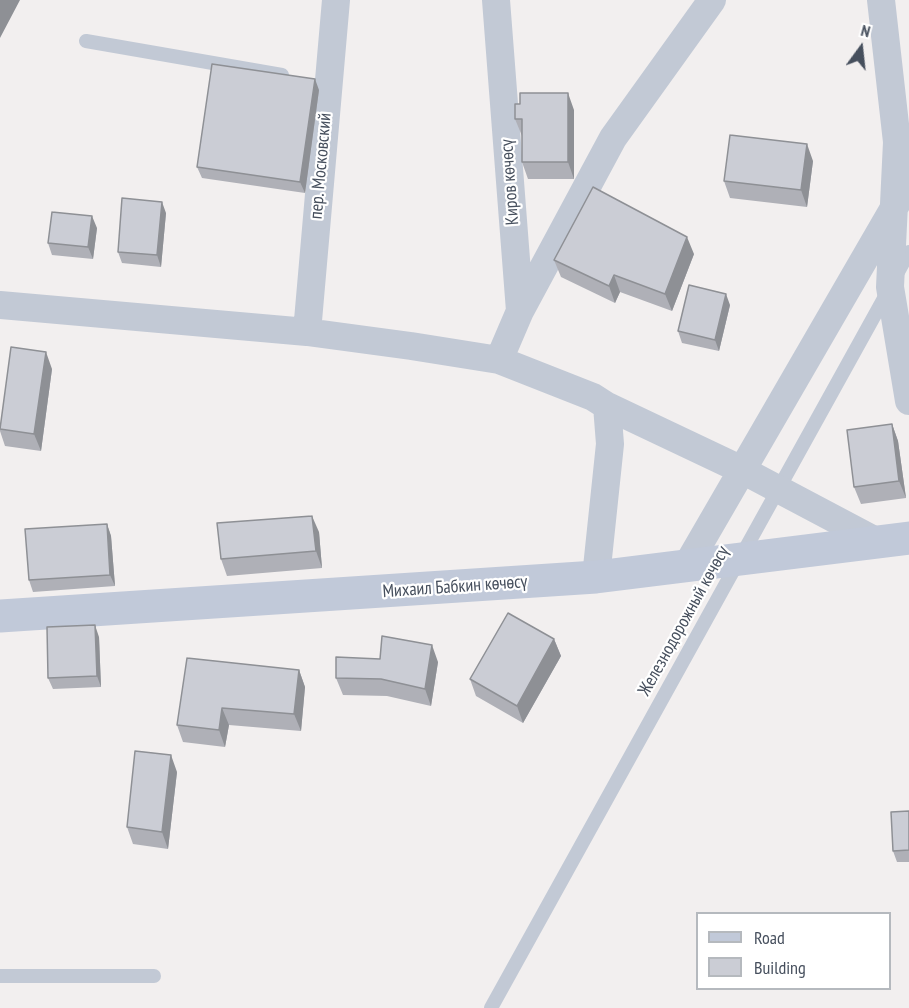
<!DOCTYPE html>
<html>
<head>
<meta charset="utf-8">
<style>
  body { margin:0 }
  #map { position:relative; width:909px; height:1008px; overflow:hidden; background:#f2efef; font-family:"PT Sans Narrow",sans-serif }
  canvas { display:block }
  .legend { position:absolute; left:696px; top:912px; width:195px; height:78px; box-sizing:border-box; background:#fff; border:2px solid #b5b9be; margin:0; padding:8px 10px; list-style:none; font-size:18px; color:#464f5d }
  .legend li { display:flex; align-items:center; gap:12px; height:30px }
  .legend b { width:30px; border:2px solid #b5b9be }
  .north { position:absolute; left:831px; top:18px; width:60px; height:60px; -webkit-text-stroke:4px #fff; paint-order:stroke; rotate:15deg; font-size:16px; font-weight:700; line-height:24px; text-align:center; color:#464f5d }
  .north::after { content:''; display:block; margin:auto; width:21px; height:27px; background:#464f5d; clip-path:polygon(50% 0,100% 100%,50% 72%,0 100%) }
</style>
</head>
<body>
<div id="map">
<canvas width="909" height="1008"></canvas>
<ul class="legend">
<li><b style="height:8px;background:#c1c9d9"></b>Road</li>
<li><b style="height:16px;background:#cbcdd5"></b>Building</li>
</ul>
<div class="north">N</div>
</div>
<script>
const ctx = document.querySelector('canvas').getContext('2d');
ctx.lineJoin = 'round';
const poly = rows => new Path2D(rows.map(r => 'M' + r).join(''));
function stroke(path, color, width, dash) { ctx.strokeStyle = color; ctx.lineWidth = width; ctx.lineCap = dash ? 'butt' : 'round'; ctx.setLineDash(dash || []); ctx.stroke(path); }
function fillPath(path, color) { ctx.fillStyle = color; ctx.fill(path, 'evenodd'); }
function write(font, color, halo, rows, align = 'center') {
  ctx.font = font + ' "PT Sans Narrow",sans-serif'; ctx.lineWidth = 4.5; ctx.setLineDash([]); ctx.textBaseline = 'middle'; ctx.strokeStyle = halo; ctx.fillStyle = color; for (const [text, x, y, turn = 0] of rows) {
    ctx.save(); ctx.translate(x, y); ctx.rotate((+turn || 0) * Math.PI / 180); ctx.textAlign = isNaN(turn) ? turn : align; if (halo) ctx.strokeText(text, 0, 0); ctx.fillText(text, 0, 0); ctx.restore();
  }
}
const service = poly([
  [86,41,282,75],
  [897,274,909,252],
  [0,976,154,976],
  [491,1008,887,293]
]);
const minor = poly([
  [496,0,520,311,499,360],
  [881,0,897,142,890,287,909,401],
  [0,305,307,332,411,346,499,360,593,397,607,406,610,444,596,577],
  [520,311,613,138,712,0],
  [307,332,336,0],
  [607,406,742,470,878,542],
  [686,567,909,182]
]);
const secondary = poly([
  [0,616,596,577,909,538]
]);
const wall = poly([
  [319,90,305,193,202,178,197,167],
  [574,110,574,179,528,179,522,162,522,136,515,119],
  [813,161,807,207,730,198,724,181],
  [166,213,161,267,122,263,118,252],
  [97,228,93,259,52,255,48,243],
  [694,254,672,311,620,292,615,303,561,277,554,260],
  [730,305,719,351,682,343,678,331],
  [52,369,41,451,5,446,0,431,0,424],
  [892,424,898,441,906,498,861,504,854,487],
  [107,524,111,536,115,586,33,592,29,580],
  [319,532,322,568,227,576,221,559],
  [99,637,101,687,53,689,48,678],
  [554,639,561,656,523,723,476,696,470,679],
  [438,662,431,706,387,696,343,695,336,678],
  [299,670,305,687,301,731,229,725,225,747,183,742,177,725],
  [177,772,168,849,133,844,127,827],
  [909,811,909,862,897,862,893,851]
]);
const shadedWall = poly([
  [0,0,20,0,0,38],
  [315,79,319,90,305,193,300,182],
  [568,93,574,110,574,179,568,162],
  [807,144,813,161,807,207,801,190],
  [162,202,166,213,161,267,157,255],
  [92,216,97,228,93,259,88,247],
  [687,237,694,254,672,311,665,294],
  [614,275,620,292,615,303,609,286],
  [726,294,730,305,719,351,715,340],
  [46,352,52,369,41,451,34,434],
  [892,424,898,441,906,498,899,481],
  [312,516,319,532,322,568,316,551],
  [107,524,111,536,115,586,110,575],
  [95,625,99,637,101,687,97,676],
  [554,639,561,656,523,723,517,706],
  [432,645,438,662,431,706,425,689],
  [299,670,305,687,301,731,294,714],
  [222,708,229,725,225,747,219,730],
  [171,755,177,772,168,849,162,832]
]);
const building = poly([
  [212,64,315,79,300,182,197,167,212,64],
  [520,93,568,93,568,162,522,162,522,119,515,119,515,104,520,104,520,93],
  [730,135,807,144,801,190,724,181,730,135],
  [593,187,687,237,665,294,614,275,609,286,554,260,593,187],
  [122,198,162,202,157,255,118,252,122,198],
  [52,212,92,216,88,247,48,243,52,212],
  [689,285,726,294,715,340,678,331,689,285],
  [11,347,46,352,34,434,0,429,11,347],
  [892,424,899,481,854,487,847,430,892,424],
  [312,516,316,551,221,559,217,523,312,516],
  [107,524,110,575,29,580,25,529,107,524],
  [508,613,554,639,517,706,470,679,508,613],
  [95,625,97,676,48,678,47,627,95,625],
  [382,636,432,645,425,689,381,679,336,678,336,657,380,659,382,636],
  [187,658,299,670,294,714,222,708,219,730,177,725,187,658],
  [135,751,171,755,162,832,127,827,135,751],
  [909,811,909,850,893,851,891,812,909,811]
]);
const streetNames = [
  ["пер. Московский",321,166,-85],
  ["Киров көчөсү",510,182,-94],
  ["Михаил Бабкин көчөсү",455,587,-4],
  ["Железнодорожный көчөсү",684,621,-61]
];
stroke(service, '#c2c9d5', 14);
stroke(minor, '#c2c9d5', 28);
stroke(secondary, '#c1c9d9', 33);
fillPath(wall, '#afb0b7');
fillPath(shadedWall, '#8e9095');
fillPath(building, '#cbcdd5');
stroke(building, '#8e9095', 1.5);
write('18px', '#464f5d', '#fff', streetNames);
</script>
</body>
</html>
